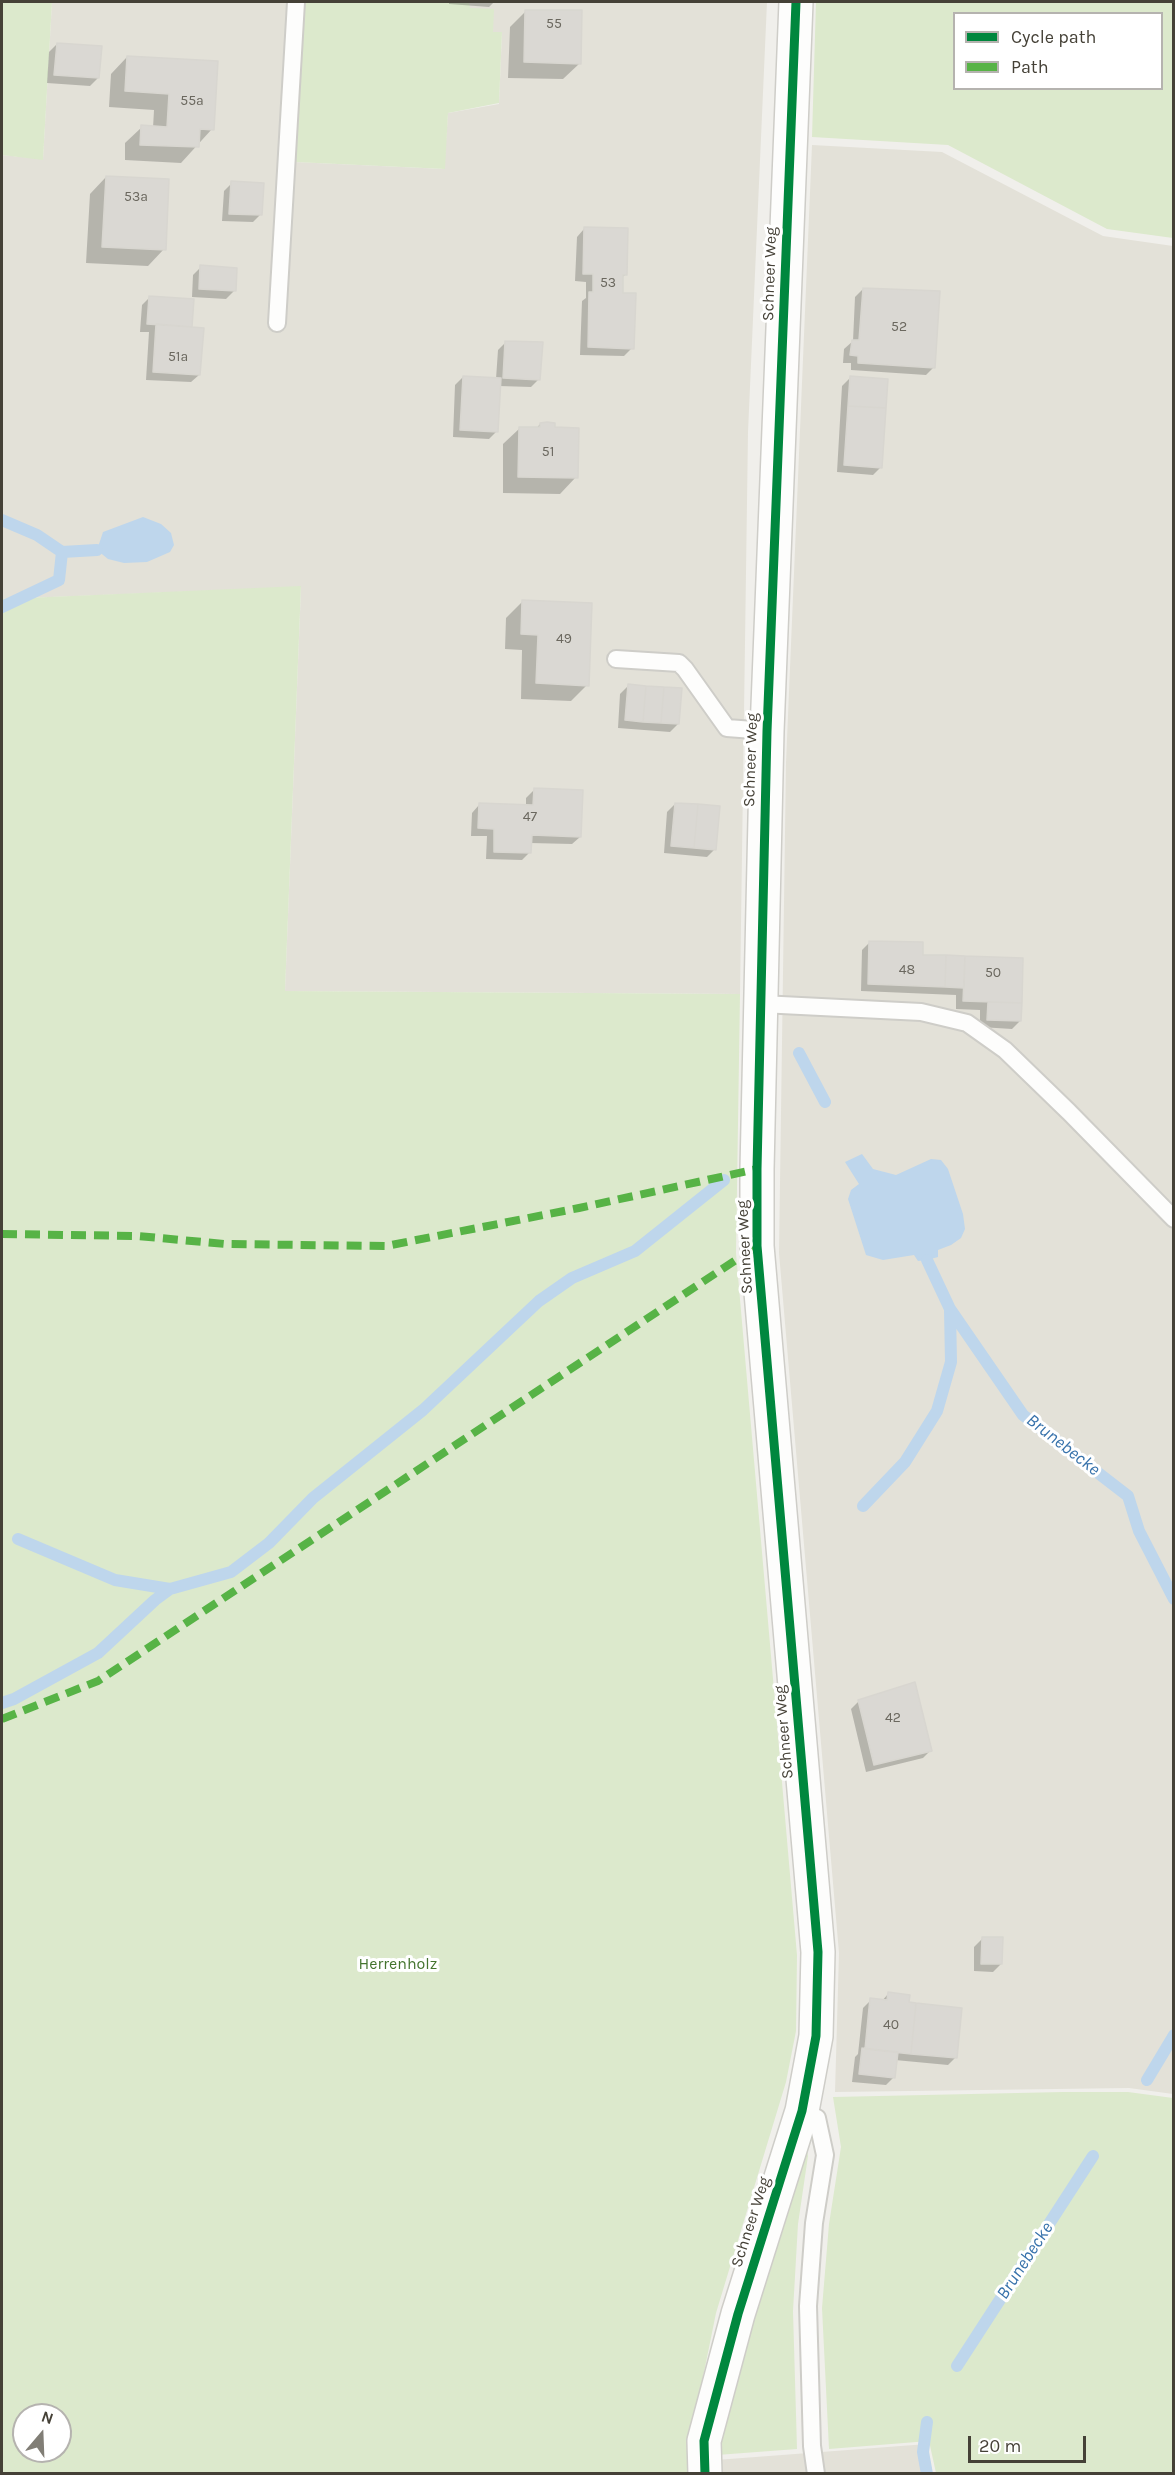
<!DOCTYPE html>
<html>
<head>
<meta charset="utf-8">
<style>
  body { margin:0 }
  #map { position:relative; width:1175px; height:2475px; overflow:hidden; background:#f0efeb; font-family:Karla,sans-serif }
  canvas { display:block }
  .frame { position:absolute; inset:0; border:3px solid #454137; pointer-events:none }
  .legend { position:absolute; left:953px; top:12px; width:210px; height:78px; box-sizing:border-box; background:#fff; border:2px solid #b5b3af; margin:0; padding:8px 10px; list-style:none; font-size:18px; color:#454137 }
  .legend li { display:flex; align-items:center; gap:12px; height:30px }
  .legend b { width:30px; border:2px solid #b5b3af }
  .north { position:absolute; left:12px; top:2403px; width:60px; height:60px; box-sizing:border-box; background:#fff; border:2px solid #b5b3af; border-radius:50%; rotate:19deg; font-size:16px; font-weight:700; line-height:24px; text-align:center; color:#454137 }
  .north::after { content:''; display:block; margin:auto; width:21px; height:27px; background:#817e76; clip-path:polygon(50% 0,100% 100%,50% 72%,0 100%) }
  .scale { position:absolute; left:968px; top:2436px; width:118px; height:27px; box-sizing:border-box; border:3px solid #454137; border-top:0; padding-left:8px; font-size:18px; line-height:21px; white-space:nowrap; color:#454137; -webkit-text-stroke:4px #fff; paint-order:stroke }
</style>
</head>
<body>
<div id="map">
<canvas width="1175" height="2475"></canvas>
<div class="frame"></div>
<ul class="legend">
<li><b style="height:8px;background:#00873e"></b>Cycle path</li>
<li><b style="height:8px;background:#57b346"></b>Path</li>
</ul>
<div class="north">N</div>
<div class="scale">20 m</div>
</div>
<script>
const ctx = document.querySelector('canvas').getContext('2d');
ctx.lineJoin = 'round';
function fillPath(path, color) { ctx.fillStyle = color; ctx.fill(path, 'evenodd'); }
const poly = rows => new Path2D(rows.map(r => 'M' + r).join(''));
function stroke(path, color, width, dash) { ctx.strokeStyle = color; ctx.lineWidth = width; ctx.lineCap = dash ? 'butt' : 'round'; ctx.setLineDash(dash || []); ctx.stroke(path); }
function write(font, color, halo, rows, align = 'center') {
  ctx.font = font + ' Karla,sans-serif'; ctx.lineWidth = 6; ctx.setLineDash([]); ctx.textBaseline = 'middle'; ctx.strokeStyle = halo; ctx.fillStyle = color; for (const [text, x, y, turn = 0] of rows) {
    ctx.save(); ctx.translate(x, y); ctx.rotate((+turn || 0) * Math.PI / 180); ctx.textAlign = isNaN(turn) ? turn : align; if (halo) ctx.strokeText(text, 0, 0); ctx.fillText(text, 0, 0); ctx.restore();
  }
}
const residential = poly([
  [52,2,304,2,295,162,444,169,448,113,499,104,502,32,493,32,469,8,469,2,767,2,748,432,740,994,285,991,301,587,2,599,2,155,43,159],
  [812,145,942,152,1103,236,1173,246,1173,2094,1129,2088,835,2092,839,1953,779,1253,786,763],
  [927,2444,932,2473,717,2473,716,2460]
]);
const green = poly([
  [2,2,52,2,43,160,2,155],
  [304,2,469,2,470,8,494,9,493,32,502,32,499,103,448,113,445,169,295,162],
  [816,2,1173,2,1173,238,1107,229,948,145,812,137],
  [954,14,1162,14,1162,88,954,88],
  [301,586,285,991,740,994,736,1253,797,1955,796,2031,786,2082,716,2313,690,2441,690,2473,2,2473,2,599],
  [24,2415,60,2415,60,2451,24,2451],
  [1063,2092,1128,2092,1173,2098,1173,2473,936,2473,929,2441,829,2449,822,2308,829,2224,841,2147,833,2097],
  [805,2134,808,2156,798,2224,793,2311,797,2449,717,2455,718,2429]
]);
const water = poly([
  [143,517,161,524,171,533,174,545,170,552,147,562,124,563,108,559,97,550,103,532],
  [862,1154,873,1169,896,1175,931,1159,941,1160,948,1169,963,1214,965,1229,961,1238,951,1245,938,1250,938,1257,927,1260,918,1261,914,1255,883,1260,866,1255,848,1199,851,1190,859,1184,845,1162]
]);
const shadow = poly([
  [449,2,494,2,489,7,449,4],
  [526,11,580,63,563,79,508,78,510,27],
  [57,44,98,78,90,86,47,83,49,52],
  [127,57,212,129,181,163,125,160,125,143,142,127,153,128,154,110,109,107,111,74],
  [106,177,164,249,148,266,86,263,90,194],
  [232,183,261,214,253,222,222,221,224,191],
  [584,229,625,275,621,278,621,294,632,348,624,356,580,355,582,301,586,298,586,282,575,281,577,237],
  [201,267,234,291,226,299,192,297,193,275],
  [863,289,934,367,926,375,851,370,851,363,843,363,844,349,853,341,855,297],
  [150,297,191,329,199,375,191,382,146,380,149,332,140,332,142,305],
  [506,342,539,379,531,387,499,386,497,431,489,439,453,437,455,385,463,377,496,379,498,350],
  [850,378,881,467,873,475,837,472,842,386],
  [540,424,576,477,560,494,503,493,503,444,520,428,536,429],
  [523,601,587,685,571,701,521,699,522,650,505,649,506,618],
  [628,686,678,724,670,732,618,728,620,694],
  [534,790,580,837,572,844,530,843,530,852,522,860,486,859,487,836,471,836,472,813,479,805,526,807,526,798],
  [675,804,715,849,707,857,664,853,667,812],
  [870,942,921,956,1022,960,1020,1021,1012,1029,980,1027,980,1010,956,1009,956,995,861,991,862,950],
  [859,1701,931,1750,923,1758,866,1772,851,1709],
  [982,1939,1001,1964,993,1972,974,1971,974,1947],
  [888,1994,908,2003,956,2057,948,2065,895,2060,894,2077,886,2085,852,2082,855,2057,858,2054,863,2008,871,2000,882,2001]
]);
const stream = poly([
  [2,520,37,535,62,552],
  [2,607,59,580,62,552,97,550],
  [799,1053,825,1102],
  [927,1260,950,1309,1023,1415,1128,1496,1139,1531,1174,1599],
  [863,1506,905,1462,937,1411,951,1362,950,1310],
  [18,1539,115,1580,170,1589],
  [2,1703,14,1699,98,1653,155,1600,170,1589,231,1572,269,1543,313,1498,423,1410,539,1301,572,1278,635,1251,724,1180],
  [1147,2080,1174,2035],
  [957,2366,1093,2156],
  [927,2422,923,2452,927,2474]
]);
const building = poly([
  [525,10,582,10,581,64,524,62,525,10],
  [57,43,102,46,99,78,54,75,57,43],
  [127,56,218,61,214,130,200,129,199,147,140,145,141,125,167,127,169,94,125,91,127,56],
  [106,176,169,179,166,250,102,247,106,176],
  [231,181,264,183,262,215,229,214,231,181],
  [584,227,628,228,627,275,623,275,623,293,636,293,634,349,588,347,589,292,593,292,593,274,583,274,584,227],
  [200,265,237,268,236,291,199,289,200,265],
  [863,288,940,291,935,368,858,363,858,356,850,355,852,340,859,340,863,288],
  [149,296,194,299,192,327,147,324,149,296],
  [156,324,204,328,200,375,153,372,156,324],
  [505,341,543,342,540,380,503,378,505,341],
  [463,376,501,378,498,432,460,430,463,376],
  [850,376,888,379,886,408,848,406,850,376],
  [848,406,886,408,882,468,844,465,848,406],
  [547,422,555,423,555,427,579,428,578,478,518,477,519,427,540,427,540,423,547,422],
  [522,600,592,603,589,686,536,683,538,635,521,634,522,600],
  [628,684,646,686,643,722,625,720,628,684],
  [646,686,664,687,661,723,643,722,646,686],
  [664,687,682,688,679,724,661,723,664,687],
  [534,788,583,790,581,837,532,835,531,853,494,852,494,829,478,828,479,803,533,805,534,788],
  [675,803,698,804,694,848,671,846,675,803],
  [698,804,720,806,716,850,694,848,698,804],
  [869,941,923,942,923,955,946,955,945,987,868,984,869,941],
  [946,955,965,956,964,988,945,987,946,955],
  [965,956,1023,958,1022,1003,963,1001,965,956],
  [988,1002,1022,1003,1021,1021,987,1020,988,1002],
  [915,1682,932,1751,874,1765,858,1700,915,1682],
  [982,1937,1003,1937,1002,1964,981,1964,982,1937],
  [888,1992,910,1995,909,2002,916,2003,911,2054,865,2049,870,1998,887,2000,888,1992],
  [916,2003,962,2008,957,2058,911,2054,916,2003],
  [862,2048,898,2052,895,2078,859,2074,862,2048]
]);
const lane = poly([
  [277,323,296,2],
  [616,659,679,663,685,669,727,728,767,731],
  [761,1004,921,1012,967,1023,1005,1050,1069,1112,1174,1219],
  [802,2111,817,2118,825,2155,814,2223,808,2306,812,2446,816,2474]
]);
const street = poly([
  [705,2474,704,2441,738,2314,802,2111,816,2036,818,1952,757,1246,757,1169,767,731,796,2]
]);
const quiet = poly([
  [2,1234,138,1236,225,1244,386,1246,579,1208,757,1169],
  [2,1719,98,1681,757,1246]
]);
const cycleway = poly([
  [705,2474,704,2441,738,2314,802,2111,816,2036,818,1952,757,1246,757,1169,767,731,796,2]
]);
const numberNames = [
  ["55",554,24],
  ["55a",192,101],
  ["53a",136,197],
  ["53",608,283],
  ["52",899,327],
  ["51a",178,357],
  ["51",548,452],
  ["49",564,639],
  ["47",530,817],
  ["48",907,970],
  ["50",993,973],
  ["42",893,1718],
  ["40",891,2025]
];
const streetNames = [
  ["Schneer Weg",770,274,-88],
  ["Schneer Weg",751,760,-88],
  ["Schneer Weg",745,1247,-93],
  ["Schneer Weg",784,1732,-95],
  ["Schneer Weg",751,2222,-72]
];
const parkNames = [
  ["Herrenholz",398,1964]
];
const waterNames = [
  ["Brunebecke",1063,1445,38],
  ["Brunebecke",1025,2261,-57]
];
fillPath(residential, '#e3e1d8');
fillPath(green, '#dce9cc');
fillPath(water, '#bed6ec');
fillPath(shadow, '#0003');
stroke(stream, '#bed6ec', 12);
fillPath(building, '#dad8d3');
stroke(building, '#d8d6d0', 1.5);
stroke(lane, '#cecdc8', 20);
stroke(street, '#cecdc8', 36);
stroke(lane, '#fdfdfc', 16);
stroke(street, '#fdfdfc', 33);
stroke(quiet, '#57b346', 8, [15, 8]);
stroke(cycleway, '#00873e', 9);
write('14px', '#6b685f', null, numberNames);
write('16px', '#454137', '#fff', streetNames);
write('16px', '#44742e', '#fff', parkNames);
write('italic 18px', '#3772ab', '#fff', waterNames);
</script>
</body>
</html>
